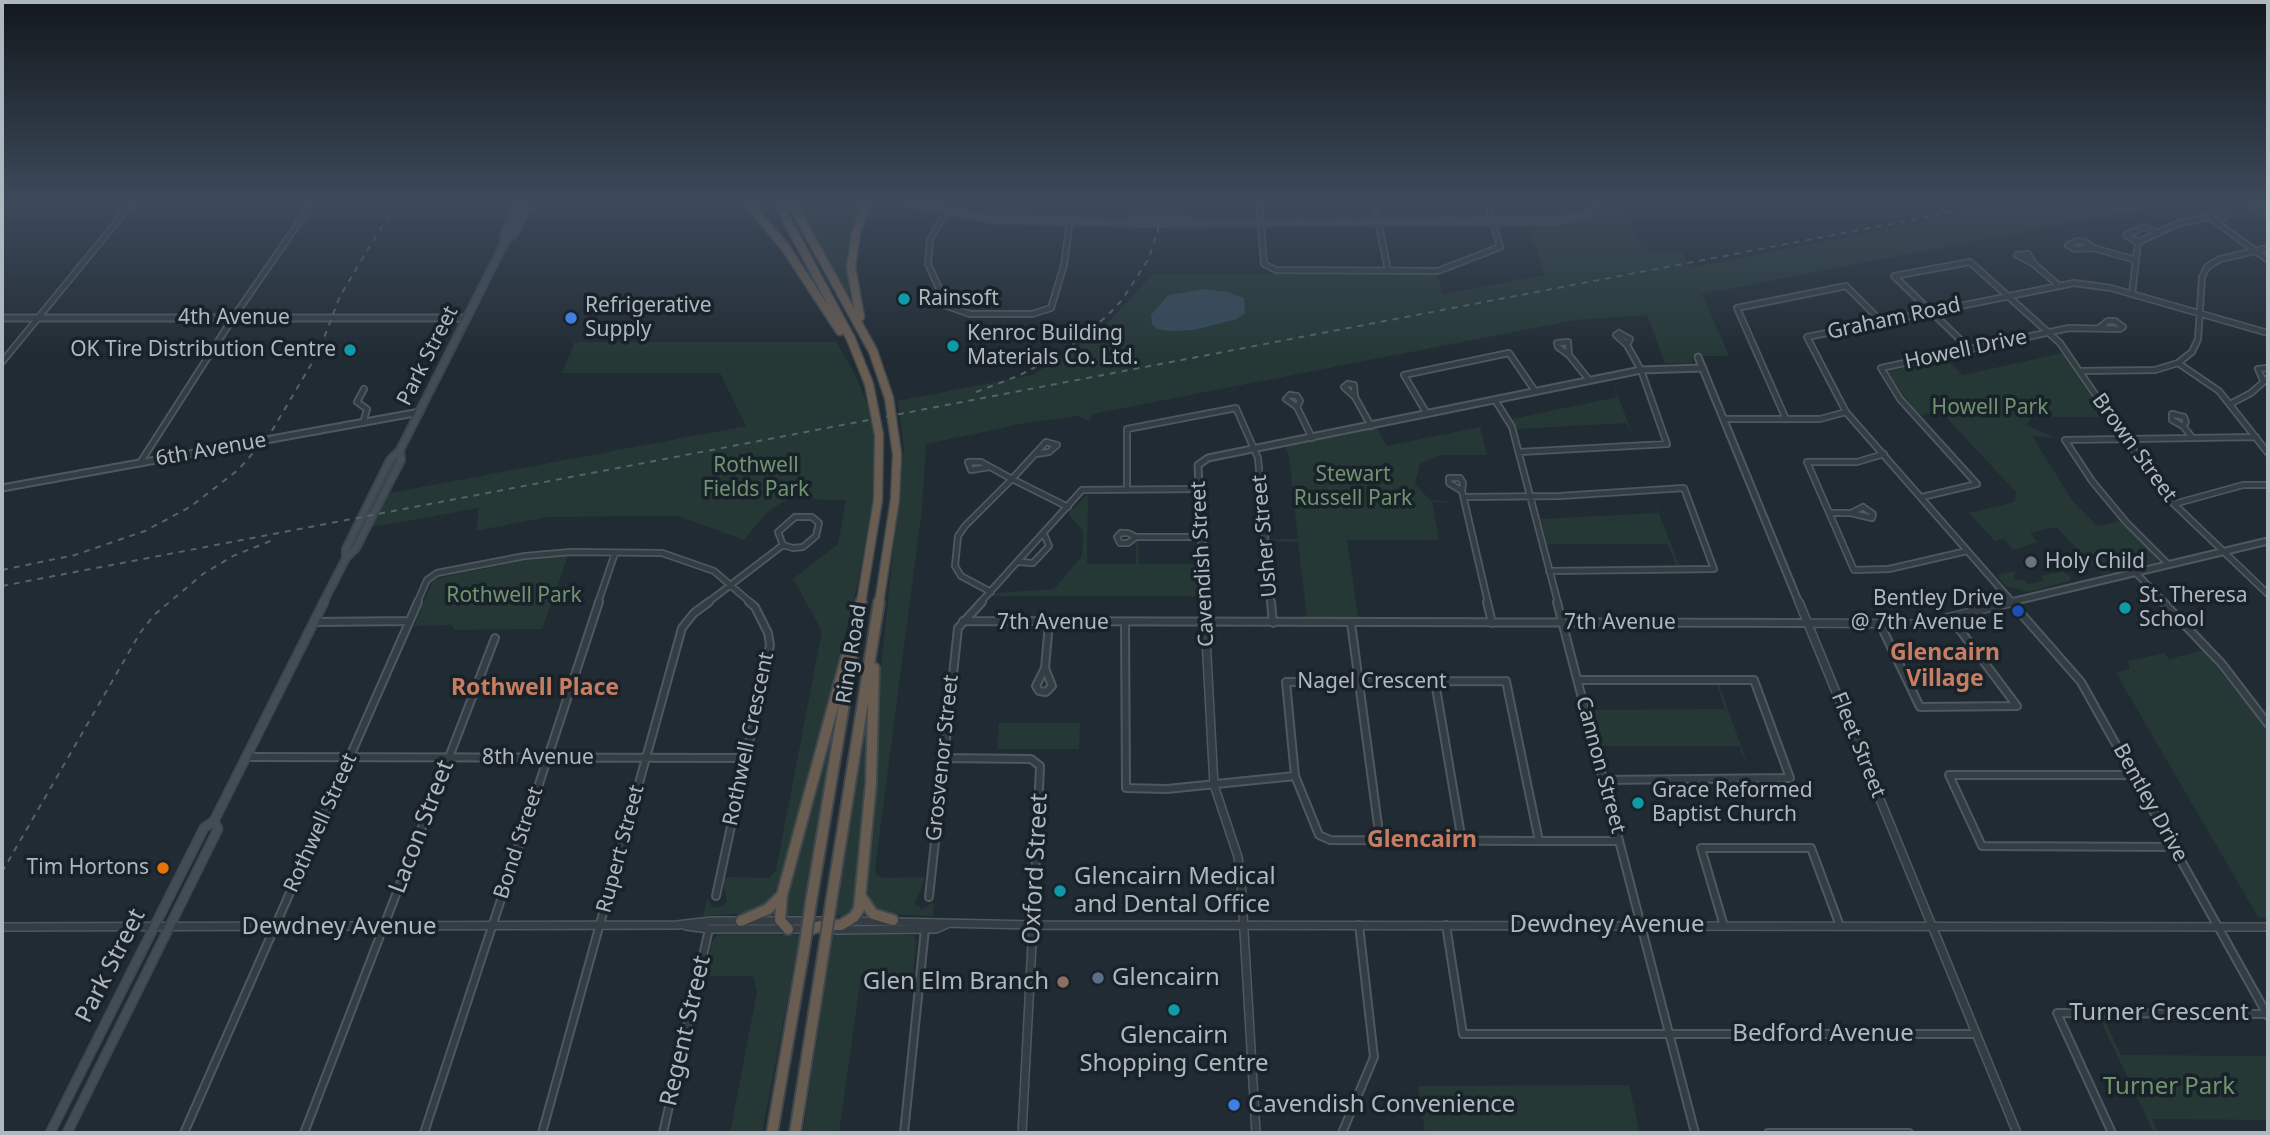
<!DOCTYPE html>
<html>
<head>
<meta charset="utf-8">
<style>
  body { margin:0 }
  #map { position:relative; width:2270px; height:1135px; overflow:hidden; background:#212b33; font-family:"Noto Sans",sans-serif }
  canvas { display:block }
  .frame { position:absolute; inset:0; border:4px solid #aeb8c1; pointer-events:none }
</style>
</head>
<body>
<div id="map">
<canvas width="2270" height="1135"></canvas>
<div class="frame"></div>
</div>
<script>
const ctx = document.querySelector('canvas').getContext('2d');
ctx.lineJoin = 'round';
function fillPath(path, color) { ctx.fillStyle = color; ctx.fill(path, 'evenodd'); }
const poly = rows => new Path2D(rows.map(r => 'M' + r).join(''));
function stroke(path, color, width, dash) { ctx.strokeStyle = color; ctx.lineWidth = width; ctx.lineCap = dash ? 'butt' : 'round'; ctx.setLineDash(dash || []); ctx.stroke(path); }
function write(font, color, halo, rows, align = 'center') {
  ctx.font = font + ' "Noto Sans",sans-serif'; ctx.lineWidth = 7; ctx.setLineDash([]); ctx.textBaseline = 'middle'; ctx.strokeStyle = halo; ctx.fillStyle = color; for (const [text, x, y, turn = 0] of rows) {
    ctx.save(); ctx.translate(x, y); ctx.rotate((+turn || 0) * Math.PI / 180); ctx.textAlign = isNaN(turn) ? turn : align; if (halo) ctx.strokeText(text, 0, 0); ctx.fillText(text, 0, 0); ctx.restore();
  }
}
const green = poly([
  [794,202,862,202,851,231,849,245,847,264,851,294,847,295],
  [1600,202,1622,202,1639,243,1654,252,1682,251,1690,268,2028,202,2177,202,1702,294,1729,356,1692,356,1693,362,1690,363,1665,363,1647,315,1575,320,1093,414,1089,422,1078,416,1026,423,926,444,922,509,875,869,876,874,883,878,925,877,915,904,922,909,934,902,933,916,890,914,873,908,868,895,868,887,874,823,879,685,904,448,898,401,1032,375,1073,350,1106,325,1153,274,1437,273,1443,294,1544,275,1528,224,1579,218],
  [575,342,836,342,854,372,868,406,875,434,873,500,858,582,836,672,779,885,765,906,747,913,703,916,707,899,714,908,723,906,727,901,723,884,725,877,769,878,776,870,822,631,793,579,838,544,846,500,788,499,767,512,744,540,678,516,547,517,476,531,479,508,372,527,390,493,746,426,720,373,562,373],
  [2062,353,2105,417,2032,417,2026,425,2056,438,2032,436,2072,500,2097,526,2121,521,2158,557,2156,563,2101,574,2056,527,2030,533,2038,542,2013,550,2004,539,1995,541,1969,513,2007,504,2015,501,2016,492,1940,411,1918,415,1887,372,1945,358,1963,375],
  [1612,379,1635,442,1626,423,1517,429,1512,419,1617,397],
  [1480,427,1487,455,1440,455,1420,464,1415,484,1430,500,1459,502,1432,502,1439,540,1347,540,1358,617,1307,617,1298,542,1271,541,1271,539,1298,539,1289,456,1285,447,1376,428,1387,446],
  [1651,493,1679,565,1676,565,1668,544,1547,544,1541,519,1658,513],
  [1088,494,1087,564,1136,564,1136,542,1138,541,1139,564,1197,564,1198,596,994,596,997,593,1054,589,1082,556,1083,531,1068,514],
  [547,556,568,556,542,629,455,630,451,625,414,626,433,580,438,578],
  [2015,571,2014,580,2024,580,2028,584,2044,580,2041,576,2062,571,2070,576,2070,581,2028,592,2005,586,1997,575],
  [2203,650,2268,730,2268,919,2258,917,2116,673,2130,669,2128,661,2164,653,2169,659],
  [1717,684,1719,684,1751,774,1739,746,1600,746,1590,710,1725,709],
  [869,704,868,762,855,906,850,915,835,916],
  [836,715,803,917,786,916,792,871],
  [999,723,1080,723,1079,749,997,749],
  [717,935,800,935,762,1133,730,1133,757,992,754,978,750,976,705,976,712,942],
  [832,935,913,935,916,940,913,976,861,976,839,1133,803,1133],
  [2099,1017,2103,1017,2121,1055,2268,1056,2268,1120,2152,1119,2158,1133,2154,1133],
  [1629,1085,1640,1133,1425,1133,1418,1086]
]);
const water = poly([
  [1205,289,1228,292,1244,298,1245,313,1237,319,1194,330,1170,331,1157,329,1152,324,1151,315,1168,295]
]);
const stream = poly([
  [1410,500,1413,500]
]);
const minorFar1 = poly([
  [1259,202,1264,264,1276,270,1438,271,1500,247,1487,202],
  [1374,202,1388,270],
  [2249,202,2268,216],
  [2257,208,2268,205],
  [947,211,930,239,928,264,947,306,970,314,1032,314,1051,308,1064,265,1070,220],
  [2209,217,2219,211,2228,215,2217,221],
  [2077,241,2085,242,2093,248,2075,249,2068,245,2077,241],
  [2138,242,2126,235,2144,227,2156,232],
  [2093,248,2136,260],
  [2028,254,2034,264,2017,255,2028,254],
  [2034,264,2057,284],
  [2132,294,2138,242,2179,223,2209,217,2268,260],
  [1619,333,1630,339,1627,345,1616,335,1619,333],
  [1568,342,1569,355,1558,347,1557,343,1568,342],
  [1971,350,1894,276,1970,262,2060,343,2156,483,2174,504,2268,594],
  [1569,355,1589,380],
  [2,362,133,202],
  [2178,363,2219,391,2268,453],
  [2080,371,2155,370,2178,363,2192,352,2198,339,2202,277,2207,267,2220,259,2268,248],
  [2263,380,2258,369,2268,368],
  [1348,384,1354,385,1355,397,1344,387,1348,384],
  [1290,395,1297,396,1300,401,1297,407,1286,399,1290,395],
  [1355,397,1371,426],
  [1495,400,1512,427,1558,603],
  [2230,404,2251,393,2268,378],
  [1297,407,1312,438],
  [1427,414,1404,375,1509,353,1535,391],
  [2172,414,2184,417,2186,422,2183,426,2172,420,2172,414],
  [1724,419,1820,419,1846,412],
  [1786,419,1737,308,1846,286,1881,321],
  [363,423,367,409,357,402,364,389],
  [2183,426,2191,436],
  [2065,440,2256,437],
  [2065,440,2092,481,2126,522,2169,565],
  [1519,452,1667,444,1641,370,1627,345],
  [1884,454,1857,462,1807,462,1854,570,1889,569,1967,551],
  [140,463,233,318,313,202],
  [989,467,971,470,968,462,981,462,1012,479,1046,442,1057,445,1049,452,1036,454],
  [1449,478,1460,478,1463,483,1462,491,1449,483,1449,478],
  [1127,489,1127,429,1236,408,1258,458,1271,603],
  [1462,491,1488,603],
  [1466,497,1560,496,1684,488,1714,569,1549,571],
  [1922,497,1977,484,1900,399,1881,368,2069,328,2120,329,2123,327,2115,321,2108,321,2099,328],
  [2174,504,2243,485,2268,485],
  [1863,507,1873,514,1872,518,1851,513,1863,507],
  [1830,513,1851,513],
  [795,517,812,517,819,523,816,536,803,547,793,548,783,545,778,532,795,517],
  [1121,533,1128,533,1136,537,1128,543,1120,543,1117,537,1121,533],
  [1136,537,1201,537],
  [1019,562,1033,563,1049,546,1044,534],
  [2136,573,2165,603],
  [991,592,961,576,955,566,958,536,965,526,1012,479,1068,507],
  [417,603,427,580,437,573,525,556,571,552,662,553,714,571,751,603],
  [598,603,615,553],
  [707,603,783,545],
  [980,603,1082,490,1199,489],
  [2013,603,1846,412,1807,337,2074,283,2111,288,2268,333]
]);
const minor = poly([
  [1271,602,1273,623],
  [1487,602,1492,623],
  [1557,602,1695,1133],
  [2011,602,2081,682,2268,1016],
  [2163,602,2222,664,2268,724],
  [963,621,1807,623],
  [314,622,409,621],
  [1125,623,1126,788,1167,789,1295,776],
  [1351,623,1380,840],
  [1880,624,1920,707,2017,706,1951,618],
  [1045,668,1052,686,1046,692,1039,691,1036,686,1045,668],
  [1045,668,1049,623],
  [1578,680,1754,680,1790,778,1603,780],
  [1506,681,1539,841,1330,840,1319,835,1295,776,1286,682,1506,681],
  [1435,682,1462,841],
  [246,757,745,758],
  [943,758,1031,759,1040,766,1033,925],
  [2134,775,1949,775,1982,846,2175,847],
  [1539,841,1619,841],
  [716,896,770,645,768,633,755,607,749,602],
  [929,897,958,628,982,602],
  [1446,925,1463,1034,1976,1034],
  [1724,926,1701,848,1811,848,1840,926],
  [184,1133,418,602],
  [304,1133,495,638],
  [424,1133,599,602],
  [542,1133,682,628,694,613,709,602],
  [663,1133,709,929],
  [904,1133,925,929],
  [1342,1133,1374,1057,1359,925],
  [1768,1133,1909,1133],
  [2112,1133,2057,1013,2268,1014]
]);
const tertiaryFar1 = poly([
  [2,318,467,318],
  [1698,357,1799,603],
  [2,488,420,412],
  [1205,603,1198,465,1208,458,1641,370,1703,368],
  [2007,603,2268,541]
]);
const tertiary = poly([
  [1204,602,1214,785,1238,857,1241,880,1256,1133],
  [1799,602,2017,1133],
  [1807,623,1920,624,2014,602],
  [850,921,1033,925,2268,927],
  [686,926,709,929,808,929],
  [2,927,677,925,711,921,828,921],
  [836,930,936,929,947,924],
  [1022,1133,1033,925]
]);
const secondaryFar1 = poly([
  [908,202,991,219,1137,223,1553,221,1580,217,1592,211,1597,202],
  [1131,219,1188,220],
  [506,240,514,234,529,202],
  [346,558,346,549,390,460,400,450,506,240,504,235,521,202],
  [323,603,346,558,356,548,401,460,400,450]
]);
const secondary = poly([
  [50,1133,204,828,214,821,324,602],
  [67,1133,218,829,214,821]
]);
const motorwayFar1 = poly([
  [747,202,785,247,840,331],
  [777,202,851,339,869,384,879,435,878,500,861,603],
  [791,202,873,351,889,398,897,454,895,499,879,603],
  [860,317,851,267,856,233,867,202]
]);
const motorway = poly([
  [862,898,873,914,893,920],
  [811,902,861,602],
  [831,903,879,602],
  [741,921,768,909,781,896],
  [788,929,780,920,782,895,848,651],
  [809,930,820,926,841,925,854,917,859,909,871,783,874,668],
  [772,1133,804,949],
  [795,1133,824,949]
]);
const rail = poly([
  [976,392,1018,376,1064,352,1108,315,1122,300,1149,258,1158,230,1159,202],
  [2,570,75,555,145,531,190,507,238,470,270,434,319,351,340,296,390,213],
  [2,586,2006,202],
  [2,872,140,633,154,615,203,574,233,556,273,540]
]);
const motorwayBridge = poly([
  [804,949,811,902],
  [824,949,831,903]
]);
const markers = [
  [904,299,7,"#0f9aa8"],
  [571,318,7,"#3f7fe0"],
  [953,346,7,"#0f9aa8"],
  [350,350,7,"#0f9aa8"],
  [2031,562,7,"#6b7280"],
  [2125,608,7,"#0f9aa8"],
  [2018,611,7,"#1a4fb4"],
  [1638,803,7,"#0f9aa8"],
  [163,868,7,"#e8710a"],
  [1060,891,7,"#0f9aa8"],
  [1098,978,7,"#5c6f8a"],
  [1063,982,7,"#8d6e63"],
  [1174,1010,7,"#0f9aa8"],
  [1234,1105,7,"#3f7fe0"]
];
const poiNames = [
  ["Rainsoft",918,299],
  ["Refrigerative",585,306],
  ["Supply",585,330],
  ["Kenroc Building",967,334],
  ["Materials Co. Ltd.",967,358],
  ["OK Tire Distribution Centre",336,350,"right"],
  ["Holy Child",2045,562],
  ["St. Theresa",2139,596],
  ["School",2139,620],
  ["Bentley Drive",2004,599,"right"],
  ["@ 7th Avenue E",2004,623,"right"],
  ["Grace Reformed",1652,791],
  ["Baptist Church",1652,815],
  ["Tim Hortons",149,868,"right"]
];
const streetNames = [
  ["4th Avenue",234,318],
  ["Graham Road",1894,319,-12],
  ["Howell Drive",1966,350,-12],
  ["Park Street",428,356,-63],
  ["Brown Street",2134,448,54],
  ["6th Avenue",211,450,-10],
  ["Usher Street",1265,536,-95],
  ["Cavendish Street",1203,564,-93],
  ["7th Avenue",1053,623],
  ["7th Avenue",1620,623],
  ["Ring Road",852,654,-81],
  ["Nagel Crescent",1372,682],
  ["Rothwell Crescent",749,739,-78],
  ["Fleet Street",1858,745,68],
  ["8th Avenue",538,758],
  ["Grosvenor Street",943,758,-84],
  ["Cannon Street",1600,765,75],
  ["Bentley Drive",2150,803,61],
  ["Rothwell Street",321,823,-66],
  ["Bond Street",519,843,-72],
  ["Rupert Street",621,849,-75]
];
const parkNames = [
  ["Howell Park",1990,408],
  ["Rothwell",756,466],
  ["Fields Park",756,490],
  ["Stewart",1353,475],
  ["Russell Park",1353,499],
  ["Rothwell Park",514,596]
];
const neighbourhoodNames = [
  ["Glencairn",1945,653],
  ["Village",1945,679],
  ["Rothwell Place",535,688],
  ["Glencairn",1422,840]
];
const nearStreetnames = [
  ["Lacon Street",422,827,-69],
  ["Oxford Street",1036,869,-87],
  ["Dewdney Avenue",1607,925],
  ["Dewdney Avenue",339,927],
  ["Park Street",111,966,-63],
  ["Turner Crescent",2159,1013],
  ["Regent Street",686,1031,-77],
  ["Bedford Avenue",1823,1034]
];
const nearPoinames = [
  ["Glencairn Medical",1074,877],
  ["and Dental Office",1074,905],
  ["Glencairn",1112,978],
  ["Glen Elm Branch",1049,982,"right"],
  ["Glencairn",1174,1036,"center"],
  ["Shopping Centre",1174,1064,"center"],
  ["Cavendish Convenience",1248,1105]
];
const nearParknames = [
  ["Turner Park",2169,1087]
];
fillPath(green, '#253835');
fillPath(water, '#364a59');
stroke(stream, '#364a59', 2);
stroke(minorFar1, '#4e585f', 8);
stroke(minor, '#4e585f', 10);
stroke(tertiaryFar1, '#4e585f', 9);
stroke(tertiary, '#4e585f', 10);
stroke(secondaryFar1, '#3d464d', 10);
stroke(secondary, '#3d464d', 11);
stroke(motorwayFar1, '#3e484e', 11);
stroke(motorway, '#3e484e', 14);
stroke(minorFar1, '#343d44', 4.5);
stroke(minor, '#343d44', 6);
stroke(tertiaryFar1, '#343d44', 5);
stroke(tertiary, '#343d44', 7);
stroke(secondaryFar1, '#424d56', 6);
stroke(secondary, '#424d56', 8);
stroke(motorwayFar1, '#695c51', 8);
stroke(motorway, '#695c51', 10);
stroke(rail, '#56626b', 2, [6, 6]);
stroke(motorwayBridge, '#3e484e', 14, []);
stroke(motorwayBridge, '#695c51', 10);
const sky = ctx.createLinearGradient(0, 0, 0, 361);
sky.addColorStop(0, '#12181c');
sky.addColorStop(0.56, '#3d4a5b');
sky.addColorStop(1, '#3d4a5b00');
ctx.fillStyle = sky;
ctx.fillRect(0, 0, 2270, 361);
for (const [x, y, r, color] of markers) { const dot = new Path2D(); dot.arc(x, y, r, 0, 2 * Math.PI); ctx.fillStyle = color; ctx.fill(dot); stroke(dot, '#192228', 2.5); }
write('21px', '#aeb8c1', '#192228', poiNames, 'left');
write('21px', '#aeb8c1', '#192228', streetNames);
write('21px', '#709471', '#192228', parkNames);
write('bold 23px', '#c77d62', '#192228', neighbourhoodNames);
write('24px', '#aeb8c1', '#192228', nearStreetnames);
write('24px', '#aeb8c1', '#192228', nearPoinames, 'left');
write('24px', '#709471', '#192228', nearParknames);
</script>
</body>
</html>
